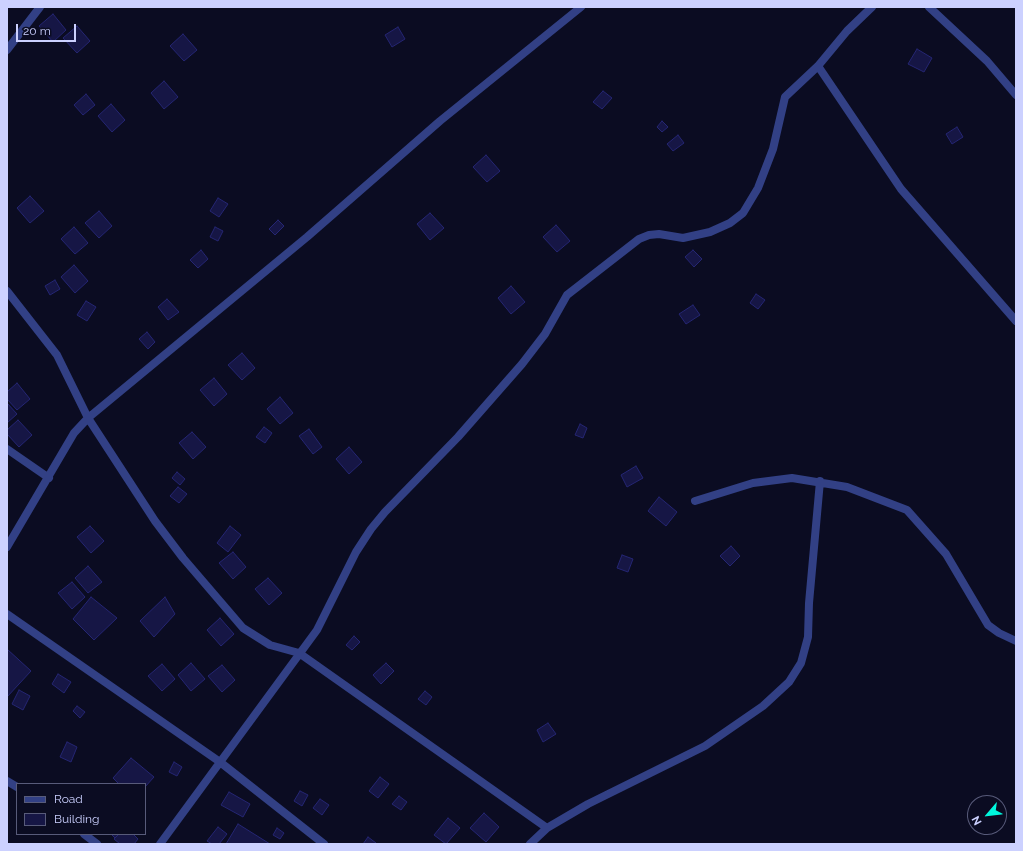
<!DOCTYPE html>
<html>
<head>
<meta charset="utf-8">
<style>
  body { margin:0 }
  #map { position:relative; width:1023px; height:851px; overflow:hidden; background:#0b0c22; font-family:Raleway,sans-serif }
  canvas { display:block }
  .frame { position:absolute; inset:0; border:8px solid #ccd1ff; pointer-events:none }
  .legend { position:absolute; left:16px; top:783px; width:130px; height:52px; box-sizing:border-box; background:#0b0c22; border:1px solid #585b7a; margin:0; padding:5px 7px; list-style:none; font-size:12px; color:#ccd1ff }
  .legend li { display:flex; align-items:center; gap:8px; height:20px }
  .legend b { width:20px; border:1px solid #585b7a }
  .north { position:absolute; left:967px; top:795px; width:40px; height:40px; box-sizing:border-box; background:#0b0c22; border:1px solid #585b7a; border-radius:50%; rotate:242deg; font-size:11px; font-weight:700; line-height:16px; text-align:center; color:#ccd1ff }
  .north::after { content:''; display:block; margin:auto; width:14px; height:18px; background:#00f7dd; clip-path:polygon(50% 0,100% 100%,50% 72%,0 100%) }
  .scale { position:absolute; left:16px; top:24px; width:60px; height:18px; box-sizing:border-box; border:2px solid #ccd1ff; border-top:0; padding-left:5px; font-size:12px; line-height:14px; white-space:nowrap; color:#ccd1ff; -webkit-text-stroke:3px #0b0c22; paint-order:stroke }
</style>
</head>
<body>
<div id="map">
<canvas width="1023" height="851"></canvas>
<div class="frame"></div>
<ul class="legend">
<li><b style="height:5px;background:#324085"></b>Road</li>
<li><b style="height:11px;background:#161645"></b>Building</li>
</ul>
<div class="north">N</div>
<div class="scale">20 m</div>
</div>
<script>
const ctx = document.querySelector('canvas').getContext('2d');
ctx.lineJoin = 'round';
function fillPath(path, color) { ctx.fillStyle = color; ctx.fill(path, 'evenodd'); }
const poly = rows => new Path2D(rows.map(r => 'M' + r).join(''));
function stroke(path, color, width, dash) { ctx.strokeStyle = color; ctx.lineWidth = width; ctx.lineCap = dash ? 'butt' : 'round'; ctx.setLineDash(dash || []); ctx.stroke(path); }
const building = poly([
  [53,14,66,30,53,42,39,26,53,14],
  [77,26,90,41,77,53,63,38,77,26],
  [398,27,405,39,392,47,385,35,398,27],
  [183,34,197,50,184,61,170,46,183,34],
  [917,49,932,58,924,72,908,64,917,49],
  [164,81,178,97,164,109,151,93,164,81],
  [603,91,612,98,602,109,593,102,603,91],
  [86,94,95,105,83,115,74,105,86,94],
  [111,104,125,120,112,132,98,116,111,104],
  [662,121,668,127,662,132,657,127,662,121],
  [957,127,963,137,952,144,946,134,957,127],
  [678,135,684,143,673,151,667,144,678,135],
  [486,155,500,171,487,182,473,167,486,155],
  [30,196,44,211,30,223,17,208,30,196],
  [218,198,228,204,219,217,210,211,218,198],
  [99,211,112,226,99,238,85,223,99,211],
  [430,213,444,228,430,240,417,224,430,213],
  [278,220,284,226,275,235,269,229,278,220],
  [556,225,570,241,557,252,543,237,556,225],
  [74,227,88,243,75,254,61,239,74,227],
  [215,227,223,231,218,241,210,237,215,227],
  [201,250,208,259,198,268,190,260,201,250],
  [693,250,702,259,694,267,685,257,693,250],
  [74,265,88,281,75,293,61,277,74,265],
  [55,280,60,289,50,295,45,286,55,280],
  [511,286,525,302,511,314,498,298,511,286],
  [756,294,765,300,758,309,750,303,756,294],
  [167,299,179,312,168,320,158,307,167,299],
  [86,301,96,307,87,321,77,315,86,301],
  [693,305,700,315,686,324,679,314,693,305],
  [147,332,155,342,148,349,139,339,147,332],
  [242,353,255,368,242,380,228,365,242,353],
  [214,378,227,394,214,406,200,390,214,378],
  [17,383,30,399,17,410,7,399,7,392,17,383],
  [280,397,293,413,280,424,267,409,280,397],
  [7,403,17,414,7,423,7,403],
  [18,420,32,435,19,447,7,434,7,430,18,420],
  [580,424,587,428,583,438,575,435,580,424],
  [264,427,272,433,265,443,256,437,264,427],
  [309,429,322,447,313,454,299,436,309,429],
  [192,432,206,447,193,459,179,443,192,432],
  [349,447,362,462,349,474,336,459,349,447],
  [636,466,643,478,627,487,621,475,636,466],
  [177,472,185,479,180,485,172,478,177,472],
  [178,487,187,494,179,503,170,496,178,487],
  [659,497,677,512,666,526,648,511,659,497],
  [90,526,104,541,91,553,77,537,90,526],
  [230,526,241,535,228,552,217,543,230,526],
  [731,546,740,556,730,566,720,556,731,546],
  [233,552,246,567,233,579,219,563,233,552],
  [622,555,633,559,628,572,617,568,622,555],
  [88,566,102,582,88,593,75,578,88,566],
  [268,578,282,593,269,605,255,589,268,578],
  [72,582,85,597,72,609,58,593,72,582],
  [91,597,117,618,94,640,73,619,91,597],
  [165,597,175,614,154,637,140,621,165,597],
  [220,618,234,634,221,646,207,630,220,618],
  [354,636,360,642,352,650,346,645,354,636],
  [7,649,31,671,7,697,7,649],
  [191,663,205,679,191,691,178,675,191,663],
  [386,663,394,671,381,684,373,675,386,663],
  [162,664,175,679,162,691,148,676,162,664],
  [222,665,235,680,222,692,208,676,222,665],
  [58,674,71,682,64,693,52,684,58,674],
  [19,690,30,696,23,710,12,704,19,690],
  [425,691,432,697,426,705,418,699,425,691],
  [77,706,85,712,80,718,73,711,77,706],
  [548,723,556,734,543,742,537,730,548,723],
  [67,742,77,747,71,762,60,757,67,742],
  [131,758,154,777,145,787,145,784,119,784,113,778,131,758],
  [174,762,182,767,177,776,169,772,174,762],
  [380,777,389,784,378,798,369,791,380,777],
  [300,791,308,795,302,806,294,801,300,791],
  [229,792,250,804,243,817,221,805,229,792],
  [399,796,407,802,401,810,392,804,399,796],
  [320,799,329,805,322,815,313,808,320,799],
  [484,813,499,827,486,842,470,828,484,813],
  [448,818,460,828,446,844,434,835,448,818],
  [238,824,270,844,226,844,238,824],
  [218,827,227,834,219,844,212,844,207,841,218,827],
  [277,828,284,833,280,839,273,835,277,828],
  [111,834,119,834,115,838,111,834],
  [119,834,133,834,138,839,134,844,120,844,114,839,119,834],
  [368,837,376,843,376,844,363,844,368,837]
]);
const street = poly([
  [929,7,987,61,1016,95],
  [7,50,40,7],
  [818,66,901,189,1016,321],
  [7,291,57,355,88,418,155,521,183,558,243,628,270,645,299,653,547,828],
  [7,449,49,478],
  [695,501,753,483,792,478,847,487,907,510,946,554,988,625,999,633,1016,641],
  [7,547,74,433,88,418,307,237,440,121,581,7],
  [7,614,220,762,324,844],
  [7,781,17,787],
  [84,834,97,844],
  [160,844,317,630,356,552,371,529,385,512,458,437,522,364,545,334,567,295,639,239,649,235,659,234,683,238,710,232,730,223,743,213,758,188,773,149,785,97,818,66,847,31,872,7],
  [530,844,547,828,588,804,705,746,763,706,789,682,801,663,808,637,809,603,820,481]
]);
fillPath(building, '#161645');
stroke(building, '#252673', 1);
stroke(street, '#324085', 8);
</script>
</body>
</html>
